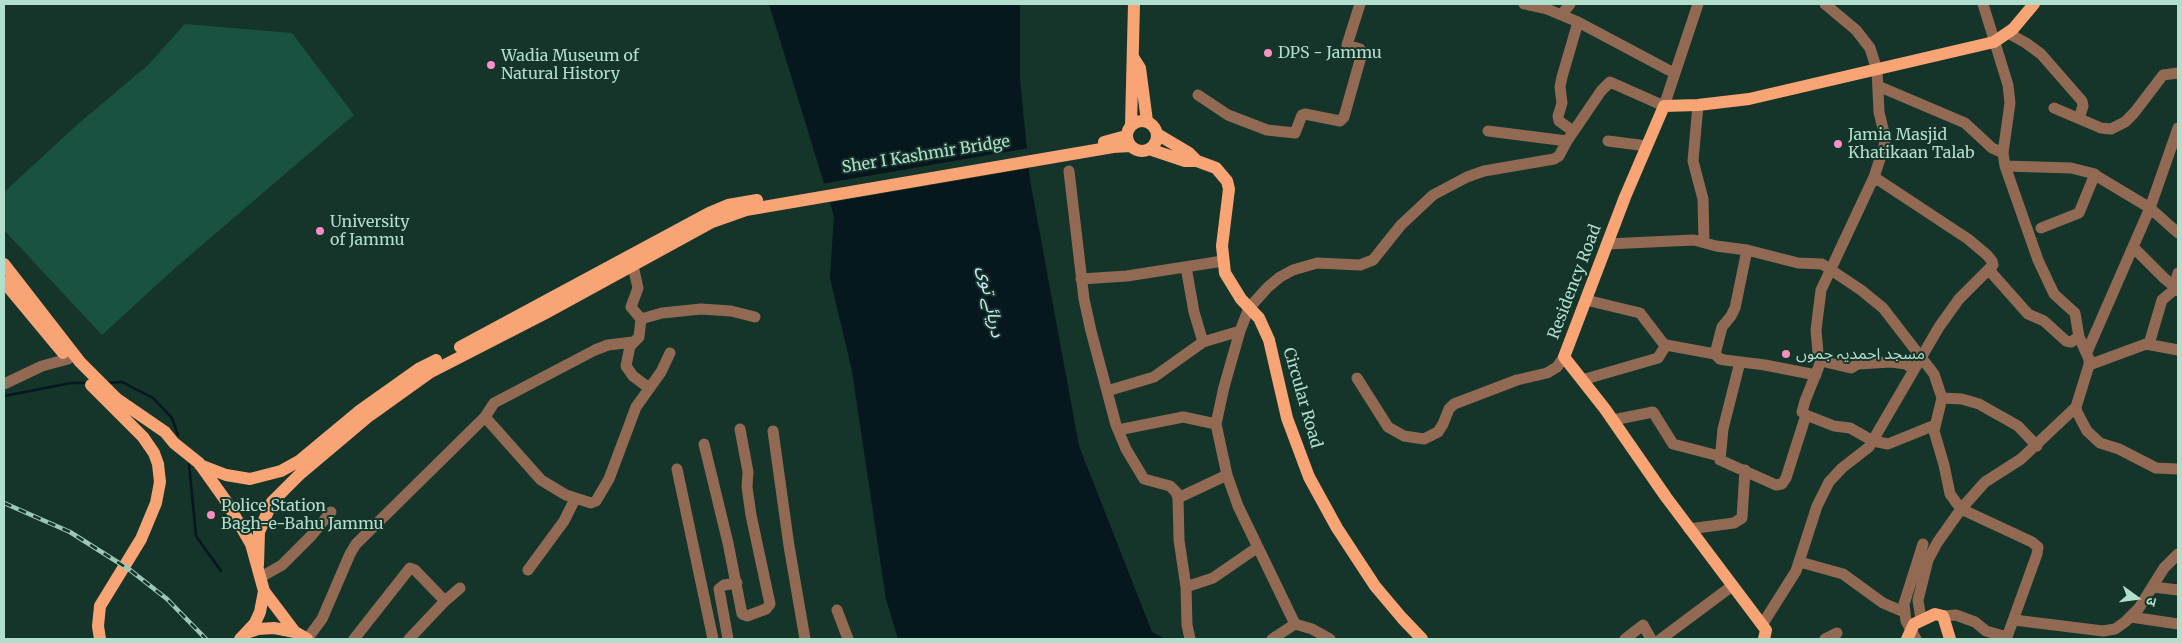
<!DOCTYPE html>
<html>
<head>
<meta charset="utf-8">
<style>
  body { margin:0 }
  #map { position:relative; width:2182px; height:643px; overflow:hidden; background:#15342a; font-family:Merriweather,"Noto Sans Devanagari",serif }
  canvas { display:block }
  .frame { position:absolute; inset:0; border:5px solid #b2decd; pointer-events:none }
  .north { position:absolute; left:2112px; top:573px; width:50px; height:50px; -webkit-text-stroke:4px #15342a; paint-order:stroke; rotate:104deg; font-size:14px; font-weight:700; line-height:20px; text-align:center; color:#b2decd }
  .north::after { content:''; display:block; margin:auto; width:18px; height:22px; background:#b2decd; clip-path:polygon(50% 0,100% 100%,50% 72%,0 100%) }
</style>
</head>
<body>
<div id="map">
<canvas width="2182" height="643"></canvas>
<div class="frame"></div>
<div class="north">उ</div>
</div>
<script>
const ctx = document.querySelector('canvas').getContext('2d');
ctx.lineJoin = 'round';
function fillPath(path, color) { ctx.fillStyle = color; ctx.fill(path, 'evenodd'); }
const poly = rows => new Path2D(rows.map(r => 'M' + r).join(''));
function stroke(path, color, width, dash) { ctx.strokeStyle = color; ctx.lineWidth = width; ctx.lineCap = dash ? 'butt' : 'round'; ctx.setLineDash(dash || []); ctx.stroke(path); }
function write(font, color, halo, rows, align = 'center') {
  ctx.font = font + ' Merriweather,"Noto Sans Arabic",serif'; ctx.lineWidth = 4; ctx.setLineDash([]); ctx.textBaseline = 'middle'; ctx.strokeStyle = halo; ctx.fillStyle = color; for (const [text, x, y, turn = 0] of rows) {
    ctx.save(); ctx.translate(x, y); ctx.rotate((+turn || 0) * Math.PI / 180); ctx.textAlign = isNaN(turn) ? turn : align; if (halo) ctx.strokeText(text, 0, 0); ctx.fillText(text, 0, 0); ctx.restore();
  }
}
const green = poly([
  [185,24,292,33,354,115,174,269,102,335,4,230,4,192,78,124,148,65]
]);
const water = poly([
  [769,4,1020,4,1020,80,1030,180,1079,446,1152,632,1166,639,898,639,886,599,852,371,830,278,834,216]
]);
const pier = poly([
  [1029,148,1031,168,827,203,821,184]
]);
const stream = poly([
  [107,383,122,382,153,398,172,418,178,435],
  [4,396,71,383,89,383],
  [189,464,196,536,221,571]
]);
const minor = poly([
  [1524,4,1547,9,1578,22,1674,73],
  [1983,4,2008,85,2010,103,2003,153,2005,166,2038,260,2054,294,2075,313,2079,337,2089,359,2089,365,2076,407,2077,412,2087,431,2100,443,2119,449,2156,468,2178,469],
  [1562,14,1570,4],
  [2008,33,2026,43,2041,54,2082,101,2083,106,2079,118],
  [1878,86,1965,123,1992,148,2003,153],
  [1198,95,1228,115,1267,130,1295,133,1302,115,1305,114,1340,121,1344,117,1362,53,1360,49,1347,45,1360,4],
  [1698,105,1693,161,1703,199,1704,242],
  [2054,108,2101,128,2111,129,2125,122,2134,113,2163,75,2178,73],
  [1573,131,1559,121,1558,116,1562,103,1560,87,1562,77,1578,22],
  [1567,141,1601,91,1610,82,1664,106,1698,4],
  [1608,141,1647,146],
  [2005,166,2071,168,2095,174,2079,213,2041,228],
  [1069,171,1084,299,1091,331,1116,425,1126,449,1144,479,1170,486,1176,492,1178,498,1179,540,1186,587,1187,625,1190,639],
  [2095,175,2150,208,2178,233],
  [1607,244,1694,240,1716,246,1747,250,1798,263,1822,264,1861,290,1883,308,1934,374,1942,398,1934,431,1944,465,1950,494,1961,509,2032,542,2038,547,2037,554,2007,637,1986,631,1975,622,1956,615,1943,616],
  [2133,247,2164,278,2176,288,2162,300,2149,344],
  [633,266,638,288,631,307,641,319],
  [1186,267,1194,312,1203,342],
  [1989,270,2028,314,2044,321,2066,341,2071,342,2079,337],
  [2178,273,2175,284,2178,291],
  [1081,279,1127,276,1223,261],
  [1586,300,1640,313,1663,343,1666,345,1715,354,1720,359,1725,360,1765,365,1816,375],
  [2087,352,2150,208,2178,128],
  [1715,354,1722,327,1731,316,1735,308,1747,250],
  [1821,361,1851,368,1858,364,1891,362,1906,364,1913,369],
  [1740,362,1723,429,1720,460,1776,485,1782,484,1786,478,1806,415,1834,426,1850,428,1873,441,1888,444,1935,425],
  [2089,365,2146,344,2178,350],
  [1357,378,1388,427,1404,436,1424,439,1438,432,1443,424,1449,409,1454,404,1517,380,1547,373,1557,367,1564,357],
  [1582,380,1658,358,1666,345],
  [4,384,42,366,68,359],
  [649,388,633,376,626,366,630,346,639,337,641,319,662,313,701,309,731,311,755,317],
  [1107,391,1154,377,1203,342,1240,331],
  [1942,398,1962,399,1979,404,2018,426,2037,446],
  [1806,415,1802,412,1805,401,1821,361,1818,353,1816,330,1821,290,1874,177,1884,147,1885,137,1879,112,1877,70,1870,48,1856,30,1825,4],
  [485,417,541,480,566,495,591,503,596,501,609,479,636,407,661,372,670,353],
  [1613,420,1653,412,1673,444,1719,456],
  [1118,430,1183,417,1216,424],
  [773,431,789,546,805,639],
  [704,444,728,543,742,614,747,616,766,609,770,604,751,515,747,487,748,472,740,429],
  [677,469,713,639],
  [1178,498,1227,475],
  [1689,529,1734,523,1742,518,1745,470],
  [1800,562,1843,574,1883,603,1904,612],
  [528,570,564,521,575,499],
  [261,577,282,565,311,536,331,512],
  [1186,587,1213,578,1258,547],
  [2153,587,2178,590],
  [837,610,848,639],
  [2131,617,2178,624],
  [1921,620,1918,600,1928,560,1937,543,1961,509,1985,482,2021,459,2076,407],
  [2014,620,2103,631,2115,629,2125,622,2139,608,2164,568,2178,554],
  [1762,625,1796,571,1817,506,1829,482,1842,468,1869,447,1939,327,1959,299,1993,265,1992,261,1987,255,1968,239,1874,177],
  [307,639,322,619,350,554,356,544,485,417,494,403,595,350,608,345,633,342],
  [354,639,410,568,415,570,445,601],
  [409,639,445,601,460,588],
  [728,639,719,589,724,585,737,583],
  [1272,639,1295,624],
  [1330,639,1312,629,1295,624,1238,506,1227,475,1216,424,1224,387,1240,331,1249,308,1268,287,1280,277,1293,270,1317,263,1360,265,1373,260,1401,225,1433,195,1467,177,1484,171,1554,159,1559,156,1567,141,1488,131],
  [1625,639,1643,625,1651,639],
  [1661,639,1732,586],
  [1825,639,1837,633],
  [1916,639,1906,621,1904,604,1923,544]
]);
const major = poly([
  [1133,57,1140,68,1147,121],
  '1127 136a15 15 0 1 1 30 0a15 15 0 1 1-30 0Z',
  [1131,125,1134,4],
  [1157,134,1189,153,1197,161],
  [1104,142,1126,136],
  [1149,149,1185,161,1197,161,1216,168,1227,181,1229,189,1222,246,1225,273,1241,299,1259,318,1269,340,1287,418,1309,477,1337,528,1375,586,1402,618,1422,639],
  [4,264,80,362,117,399,165,432,174,443,199,463,226,501,251,544,264,591,260,612,255,623,240,639],
  [4,282,63,353],
  [460,347,709,213,728,205,757,200],
  [91,385,143,437,154,453,158,464,160,482,156,503,141,539,100,606,98,626,100,639],
  [200,465,226,475,250,479,281,471,299,461,358,412,420,368,436,360],
  [258,565,259,532,272,502,299,475,369,416,429,373,544,314,712,222,746,210,1113,147,1131,146],
  [264,591,295,632],
  [246,633,258,629,274,628,295,632,307,639],
  [1764,639,1766,630,1666,497,1605,409,1564,357,1625,197,1664,106,1698,105,1749,99,1994,42,2013,29,2034,4],
  [1907,639,1914,624,1935,614,1943,616,1950,639]
]);
const rail = poly([
  [4,503,70,532,130,570,167,599,206,639]
]);
const markers = [
  [1268,53,5,"#fb8fc4"],
  [491,65,5,"#fb8fc4"],
  [1838,144,5,"#fb8fc4"],
  [320,231,5,"#fb8fc4"],
  [1786,354,5,"#fb8fc4"],
  [211,515,5,"#fb8fc4"]
];
const poiNames = [
  ["DPS - Jammu",1278,53],
  ["Wadia Museum of",501,56],
  ["Natural History",501,74],
  ["Jamia Masjid",1848,135],
  ["Khatikaan Talab",1848,153],
  ["University",330,222],
  ["of Jammu",330,240],
  ["مسجد احمدیہ جموں",1796,354],
  ["Police Station",221,506],
  ["Bagh-e-Bahu Jammu",221,524]
];
const streetNames = [
  ["Sher I Kashmir Bridge",926,155,-9],
  ["Residency Road",1575,282,-69],
  ["Circular Road",1302,398,74]
];
const waterNames = [
  ["دریائے توی",990,302,79]
];
fillPath(green, '#1a5241');
fillPath(water, '#06171e');
fillPath(pier, '#15342a');
stroke(stream, '#06171e', 2.5);
stroke(minor, '#926a53', 11);
stroke(major, '#f8a474', 12);
stroke(rail, '#9dc8b8', 4.5);
stroke(rail, '#15342a', 2.5, [8]);
for (const [x, y, r, color] of markers) { const dot = new Path2D(); dot.arc(x, y, r, 0, 2 * Math.PI); ctx.fillStyle = color; ctx.fill(dot); stroke(dot, '#15342a', 2); }
write('16px', '#b2decd', '#15342a', poiNames, 'left');
write('16px', '#b2decd', '#15342a', streetNames);
write('italic 18px', '#cde7f5', '#15342a', waterNames);
</script>
</body>
</html>
